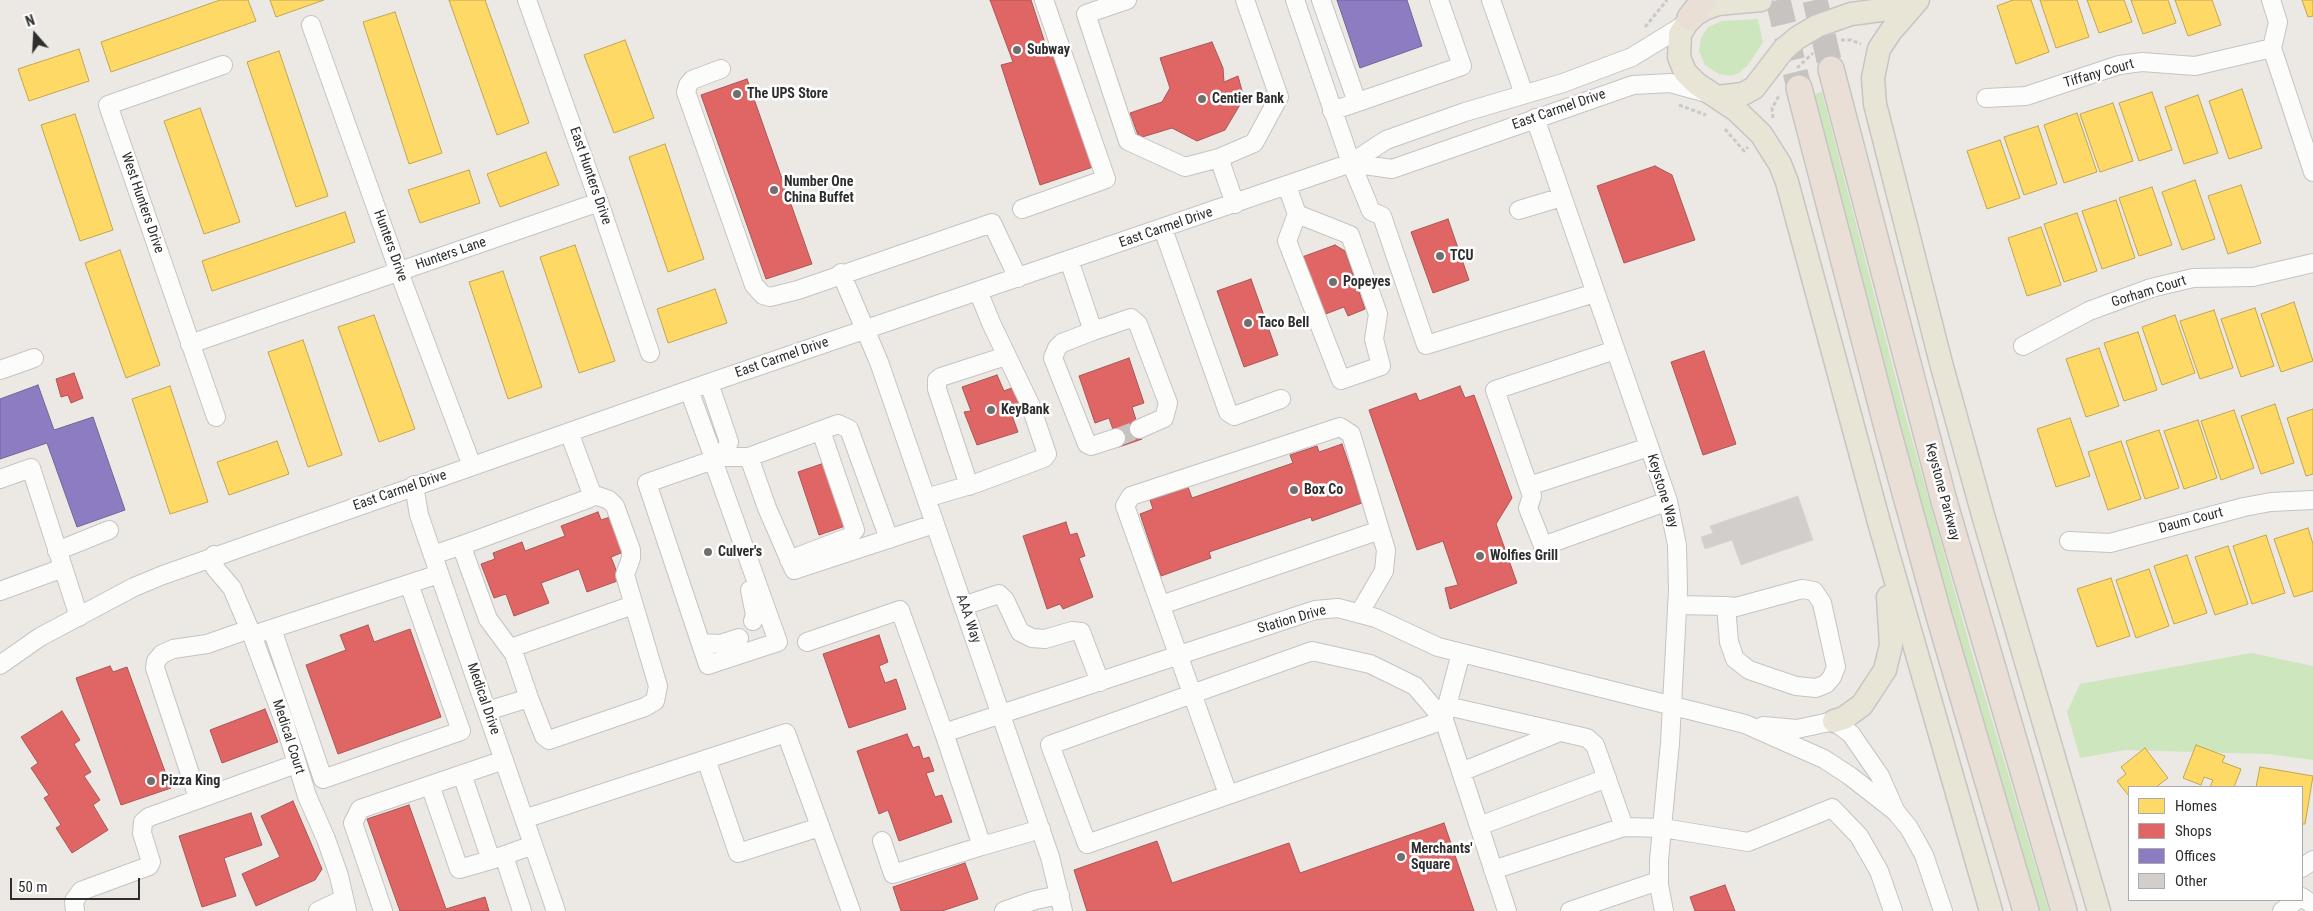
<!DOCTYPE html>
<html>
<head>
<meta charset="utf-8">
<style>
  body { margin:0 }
  #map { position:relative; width:2313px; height:911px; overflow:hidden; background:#ece8e4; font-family:"Roboto Condensed",sans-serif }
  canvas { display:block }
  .legend { position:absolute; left:2128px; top:786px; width:175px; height:115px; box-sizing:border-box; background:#fff; border:1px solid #ababab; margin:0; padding:6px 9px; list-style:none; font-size:15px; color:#2e2e2e }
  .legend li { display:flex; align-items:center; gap:10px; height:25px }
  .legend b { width:25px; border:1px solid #ababab }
  .north { position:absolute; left:10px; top:10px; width:50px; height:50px; -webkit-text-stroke:4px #fff; paint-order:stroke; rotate:341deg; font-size:14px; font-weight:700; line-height:20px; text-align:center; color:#2e2e2e }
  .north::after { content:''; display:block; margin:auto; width:18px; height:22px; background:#2e2e2e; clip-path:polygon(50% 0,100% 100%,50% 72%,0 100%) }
  .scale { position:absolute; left:10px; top:878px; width:130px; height:22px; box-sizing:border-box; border:2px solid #2e2e2e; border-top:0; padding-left:6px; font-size:15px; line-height:18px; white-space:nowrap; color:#2e2e2e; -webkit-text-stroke:4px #fff; paint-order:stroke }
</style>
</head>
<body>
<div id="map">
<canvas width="2313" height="911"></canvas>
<ul class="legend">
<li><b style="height:14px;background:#ffd966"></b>Homes</li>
<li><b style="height:14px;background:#e06666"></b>Shops</li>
<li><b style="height:14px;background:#8e7cc3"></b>Offices</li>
<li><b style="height:14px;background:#d1cecb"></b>Other</li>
</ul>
<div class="north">N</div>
<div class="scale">50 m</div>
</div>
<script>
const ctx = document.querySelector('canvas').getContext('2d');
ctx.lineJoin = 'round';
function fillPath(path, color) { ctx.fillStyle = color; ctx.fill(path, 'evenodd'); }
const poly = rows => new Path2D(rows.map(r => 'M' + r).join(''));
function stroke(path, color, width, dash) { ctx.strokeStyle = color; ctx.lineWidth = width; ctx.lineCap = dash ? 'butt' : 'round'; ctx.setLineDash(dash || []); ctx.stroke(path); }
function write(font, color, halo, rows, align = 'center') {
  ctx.font = font + ' "Roboto Condensed",sans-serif'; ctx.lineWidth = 5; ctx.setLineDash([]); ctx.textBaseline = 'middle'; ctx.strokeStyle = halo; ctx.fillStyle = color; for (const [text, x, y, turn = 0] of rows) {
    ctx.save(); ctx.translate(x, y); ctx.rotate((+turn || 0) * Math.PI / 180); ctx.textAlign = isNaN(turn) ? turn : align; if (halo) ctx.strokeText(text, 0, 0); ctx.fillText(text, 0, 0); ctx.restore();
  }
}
const green = poly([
  [1758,19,1763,42,1748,65,1739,73,1731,76,1719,74,1705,65,1699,51,1701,38,1708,27,1722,21],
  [1822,92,1906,418,1971,650,2049,911,2037,911,1925,531,1811,95],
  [2251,653,2313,666,2313,760,2268,754,2125,750,2080,758,2067,712,2080,684]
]);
const homes = poly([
  [220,0,248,0,256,21,111,72,101,42,220,0],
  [270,0,324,0,276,17,270,0],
  [449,0,485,0,529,123,497,135,449,0],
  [2013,0,2031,0,2049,52,2016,64,1997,6,2013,0],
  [2040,0,2077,0,2089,37,2056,48,2040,0],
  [2087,0,2124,0,2132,22,2099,33,2087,0],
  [2131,0,2168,0,2176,23,2143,34,2131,0],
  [2175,0,2212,0,2221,25,2188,36,2175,0],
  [2302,0,2313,0,2313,16,2308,17,2302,0],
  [395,12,442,153,409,164,363,22,395,12],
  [625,40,654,118,614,133,584,55,625,40],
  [79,49,89,81,29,101,18,69,79,49],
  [279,51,328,196,296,207,247,62,279,51],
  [2242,89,2262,148,2229,159,2209,101,2242,89],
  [2152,92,2172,150,2139,161,2119,103,2152,92],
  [2198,95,2218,153,2184,164,2165,107,2198,95],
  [2113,103,2133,161,2100,172,2080,114,2113,103],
  [200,108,240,222,204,234,164,121,200,108],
  [2077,113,2097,172,2064,183,2044,125,2077,113],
  [75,114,113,230,80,241,41,125,75,114],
  [2038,126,2057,184,2024,195,2004,137,2038,126],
  [2000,140,2020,198,1987,209,1967,151,2000,140],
  [665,144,704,259,668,272,629,157,665,144],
  [546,152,559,185,500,207,487,174,546,152],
  [469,170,480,203,420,223,408,190,469,170],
  [2195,180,2215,239,2182,250,2162,192,2195,180],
  [2241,185,2261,243,2228,254,2208,196,2241,185],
  [2152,187,2172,245,2139,256,2119,198,2152,187],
  [2116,200,2135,258,2102,269,2082,211,2116,200],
  [345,212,355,242,212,291,202,261,345,212],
  [2077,213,2097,271,2064,282,2044,224,2077,213],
  [2041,227,2061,285,2027,296,2008,238,2041,227],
  [575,245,615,361,579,373,540,257,575,245],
  [120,250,160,365,126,378,85,263,120,250],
  [503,271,542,387,508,399,469,282,503,271],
  [715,289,727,323,668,343,657,309,715,289],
  [2294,302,2313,361,2281,372,2261,314,2294,302],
  [2255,308,2274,366,2241,377,2221,319,2255,308],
  [2214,310,2233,368,2200,379,2180,321,2214,310],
  [374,315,415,429,379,442,338,327,374,315],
  [2175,315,2195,373,2162,385,2142,327,2175,315],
  [2138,332,2157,390,2124,401,2104,343,2138,332],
  [303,340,342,455,308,467,268,352,303,340],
  [2099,348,2119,406,2086,417,2066,359,2099,348],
  [170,386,208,502,170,514,132,399,170,386],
  [2275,404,2294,463,2261,474,2241,416,2275,404],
  [2313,409,2313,474,2306,476,2287,418,2313,409],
  [2234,410,2254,468,2221,480,2201,421,2234,410],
  [2070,418,2090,476,2056,487,2037,429,2070,418],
  [2198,420,2217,478,2184,489,2164,431,2198,420],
  [2159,430,2179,488,2145,499,2126,441,2159,430],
  [277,441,289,474,229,495,217,462,277,441],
  [2121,441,2141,499,2108,510,2088,452,2121,441],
  [2308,528,2313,544,2313,591,2294,597,2274,539,2308,528],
  [2266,535,2285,593,2252,604,2233,546,2266,535],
  [2228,546,2248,604,2215,615,2195,557,2228,546],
  [2187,555,2207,613,2174,624,2154,566,2187,555],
  [2149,569,2169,626,2136,638,2116,580,2149,569],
  [2111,578,2130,636,2097,647,2077,589,2111,578],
  [2196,745,2225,756,2222,762,2241,769,2234,787,2210,787,2213,780,2204,777,2201,785,2183,778,2196,745],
  [2145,748,2168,778,2156,787,2129,787,2129,796,2117,781,2126,774,2121,767,2145,748],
  [2260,767,2313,776,2305,824,2302,824,2302,787,2256,787,2260,767]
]);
const shops = poly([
  [990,0,1031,0,1047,49,1053,48,1093,167,1040,185,1001,65,1013,62,990,0],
  [1212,42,1223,68,1224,82,1238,76,1244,98,1225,130,1197,141,1172,128,1139,138,1130,113,1162,102,1170,88,1160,58,1212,42],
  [747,79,812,264,766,279,701,95,747,79],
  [1655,166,1672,175,1695,240,1624,263,1597,186,1655,166],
  [1448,219,1469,280,1433,293,1411,232,1448,219],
  [1335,245,1345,251,1365,309,1348,316,1344,307,1323,315,1302,257,1335,245],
  [1251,279,1278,355,1244,367,1217,291,1251,279],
  [1704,351,1736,444,1703,455,1671,362,1704,351],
  [1129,358,1144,403,1132,407,1142,439,1119,447,1109,418,1095,423,1079,376,1129,358],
  [74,373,83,398,71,403,68,395,61,397,56,379,74,373],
  [997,375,1004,391,1014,387,1021,406,1010,410,1018,432,977,445,964,412,971,411,962,387,997,375],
  [1460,386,1465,398,1474,395,1512,498,1496,524,1517,583,1450,609,1445,588,1458,585,1443,541,1417,550,1369,410,1416,393,1419,401,1460,386],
  [1342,444,1362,503,1312,521,1311,517,1209,552,1211,558,1161,576,1140,514,1153,509,1150,500,1188,487,1192,498,1293,463,1290,455,1317,446,1319,452,1342,444],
  [830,461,851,524,819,535,798,472,830,461],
  [598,512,601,520,613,516,626,551,611,557,620,580,587,592,579,569,541,583,549,603,514,616,506,594,494,598,481,564,495,559,493,553,522,542,525,551,565,536,561,526,598,512],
  [1066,522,1070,535,1077,533,1085,556,1079,558,1093,597,1063,609,1060,604,1047,609,1023,536,1066,522],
  [368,625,374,642,410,629,441,717,338,754,306,665,346,650,340,635,368,625],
  [879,635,888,662,879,666,885,683,896,679,906,709,849,728,823,654,879,635],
  [110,666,113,672,127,667,171,788,121,805,76,678,110,666],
  [265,709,278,742,222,763,210,730,265,709],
  [62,711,80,740,74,744,91,772,84,776,100,800,93,805,108,830,72,853,56,828,61,825,44,798,49,795,31,768,38,763,21,737,62,711],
  [907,734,913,748,919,746,923,759,929,757,934,771,926,773,935,797,942,795,952,822,899,841,888,810,879,814,857,751,907,734],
  [293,801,322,869,315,880,256,906,242,874,280,857,261,816,293,801],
  [409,805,446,909,485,897,489,911,400,911,367,819,409,805],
  [251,813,262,845,224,858,236,896,202,907,179,836,251,813],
  [1444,823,1474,911,1087,911,1074,870,1157,841,1172,883,1289,843,1300,873,1444,823],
  [965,863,978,899,942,911,901,911,893,887,965,863],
  [1725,885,1735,911,1695,911,1690,897,1725,885]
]);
const offices = poly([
  [1337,0,1407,0,1422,46,1360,68,1337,0],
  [38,385,54,430,93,417,125,510,77,527,47,443,0,459,0,399,38,385]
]);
const building = poly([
  [1798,496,1813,540,1741,565,1732,540,1705,549,1701,537,1713,533,1710,526,1798,496]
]);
const minorTunnel = poly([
  [1116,438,1139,429]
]);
const highwayTunnel = poly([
  [1778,0,1799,88],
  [1815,0,1831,69]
]);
const path = poly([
  [1645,27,1667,0],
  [1841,40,1851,40,1861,44],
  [1797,68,1813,53],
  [1679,105,1706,115],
  [1773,118,1772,108,1780,94],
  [1725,129,1744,151,1748,147]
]);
const minor = poly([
  [527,0,599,202,650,353],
  [1127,0,1086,14,1128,141,1185,167,1219,158,1235,204],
  [1295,0,1351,163,1371,211,1382,216,1426,345,1595,293],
  [1321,0,1357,102],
  [1491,0,1524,94],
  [2271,0,2278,22,2272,48,2313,172],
  [311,25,399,272,472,466],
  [721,69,692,80,688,85,686,92,754,285,763,295,770,297,798,290,992,223,1018,278],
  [1986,98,2026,96,2119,65,2142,62,2195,66,2272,48],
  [1332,111,1462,66,1439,0],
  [1535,118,1668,501,1677,545,1678,590,1670,743,1659,860,1659,885,1664,911],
  [1219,158,1254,143,1279,97,1245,0],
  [1351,163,1392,169,1633,85,1670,83,1707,93],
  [1287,186,1297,214,1287,241,1341,380,1381,366,1374,339,1378,314,1350,235,1297,214],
  [1022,209,1106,179,1044,0],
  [1519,210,1562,197],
  [1163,229,1228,412,1234,416,1281,399],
  [1069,260,1093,331,1062,343,1057,348,1053,358,1087,444,1091,446,1116,438],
  [841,273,879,362,1050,857,1063,911],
  [1093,331,1131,318,1138,324,1168,403,1164,418,1139,429],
  [190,344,599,202],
  [2023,346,2089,311,2151,288,2193,278,2253,277,2313,263],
  [1615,350,1495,390,1532,496,1528,508,1543,546,1668,501],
  [0,370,34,358],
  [709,383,729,442,723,457],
  [689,390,711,450,723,457],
  [216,417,108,105,223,65],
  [749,457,838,424,849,429,889,539],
  [713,460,778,642,708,665,647,483,713,460,723,457,749,457,767,508,794,570,934,524],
  [0,479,31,468,79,617],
  [414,485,419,515,556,911],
  [969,486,937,389,937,380,941,377,1006,356],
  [1529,486,1649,447],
  [926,498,977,483,1044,458,1047,454,1030,404,992,325,978,291],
  [2069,541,2110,543,2244,507,2271,502,2313,500],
  [57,551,109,530],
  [214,555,215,568,232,588,252,635,284,721,307,796,326,839,339,876,347,911],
  [433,555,468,543],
  [789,560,849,537,855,530,821,431],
  [750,590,755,615,753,621],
  [0,591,63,568],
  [1161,605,1380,530],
  [1677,605,1726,606,1736,607,1802,589,1814,591,1822,603,1836,667,1832,677,1826,684,1816,688,1796,686,1749,670,1735,659,1729,642,1726,606],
  [963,606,999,594,1005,600,1020,632,1032,638,1045,639,1072,631,1081,632,1100,682],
  [272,629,323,779,461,731,409,584],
  [262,632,439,574],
  [807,642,900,610,944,733],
  [701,643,720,644,739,638],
  [511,648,633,605],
  [0,665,40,637,134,587,163,575,709,383,1351,163,1386,140,1465,112,1563,83,1632,57,1684,25],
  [529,698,514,654,488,619,464,553,464,547,468,543,590,498,592,494,569,432],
  [1447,706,1587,738,1595,745,1624,827],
  [487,711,529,698,544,736,549,740,645,707,655,701,658,686,625,575,631,558,631,550,615,506,609,500,592,494],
  [1444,717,1461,653],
  [1444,720,1087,844,1050,745,1312,651,1370,664,1415,686,1444,720,1507,911],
  [1763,726,1797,729,1834,721,1851,734,1880,776,1895,810],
  [706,759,738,853,820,827],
  [1461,772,1560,732],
  [462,774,491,860,533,845],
  [430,785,459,869,491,860],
  [1228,794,1125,506,1131,496,1340,427,1351,434,1386,550,1384,571,1360,612],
  [198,798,155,668,156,661,162,654,173,649,207,644,250,629],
  [524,819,786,733,851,911],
  [1479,826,1607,778],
  [1041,829,982,846,944,733,1315,610,1338,608,1376,618,1438,647,1745,724,1824,759,1850,776,1896,812,1909,828,1924,855,1943,911],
  [882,841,893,874,982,846],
  [504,856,522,911],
  [2302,868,2313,860],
  [1493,870,1624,827,1663,828,1748,842,1832,808,1859,836,1879,871,1893,911],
  [2302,897,2313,905],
  [75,911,74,901,81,891,149,866,151,862,142,833,143,822,149,817,296,764],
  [318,911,344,899],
  [383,911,353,823,360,809,504,760],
  [1004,911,1035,900,1060,895],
  [1570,911,1658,881],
  [2282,911,2297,900]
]);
const major = poly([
  [1761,0,1718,4,1704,9,1690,18,1680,34,1679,57,1685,72,1697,84,1736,110,1761,134,1780,164,1787,182,1880,526,1991,911],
  [1918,0,1891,31,1879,49,1873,78,1875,104,1941,363,1983,515,2099,911],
  [1717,97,1743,94,1754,88,1784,49,1797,38,1817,26,1851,14,1896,8,1912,0],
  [1834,721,1844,718,1862,705,1885,670,1891,645,1888,597]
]);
const highway = poly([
  [1690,18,1704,0],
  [1831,69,1944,501,2064,911],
  [1799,88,1888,431,1939,616,2026,911]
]);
const markers = [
  [1017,50,5,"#706f6e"],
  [737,94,5,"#706f6e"],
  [1202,99,5,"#706f6e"],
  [774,190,5,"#706f6e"],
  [1440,256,5,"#706f6e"],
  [1333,282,5,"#706f6e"],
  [1248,323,5,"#706f6e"],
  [991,410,5,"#706f6e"],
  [1294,490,5,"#706f6e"],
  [708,552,5,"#706f6e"],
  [1480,556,5,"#706f6e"],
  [151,781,5,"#706f6e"],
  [1401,857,5,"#706f6e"]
];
const poiNames = [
  ["Subway",1027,50],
  ["The UPS Store",747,94],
  ["Centier Bank",1212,99],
  ["Number One",784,182],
  ["China Buffet",784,198],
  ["TCU",1450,256],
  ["Popeyes",1343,282],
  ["Taco Bell",1258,323],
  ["KeyBank",1001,410],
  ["Box Co",1304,490],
  ["Culver's",718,552],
  ["Wolfies Grill",1490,556],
  ["Pizza King",161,781],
  ["Merchants'",1411,849],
  ["Square",1411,865]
];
const streetNames = [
  ["Tiffany Court",2099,74,-16],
  ["East Carmel Drive",1559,110,-19],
  ["East Hunters Drive",590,176,71],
  ["West Hunters Drive",142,203,71],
  ["East Carmel Drive",1166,228,-19],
  ["Hunters Drive",390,246,70],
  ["Hunters Lane",451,254,-19],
  ["Gorham Court",2149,292,-17],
  ["East Carmel Drive",782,358,-19],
  ["East Carmel Drive",400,491,-19],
  ["Keystone Way",1662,491,73],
  ["Keystone Parkway",1942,492,75],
  ["Daum Court",2191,521,-15],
  ["AAA Way",968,619,71],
  ["Station Drive",1292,620,-16],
  ["Medical Drive",483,699,71],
  ["Medical Court",288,737,72]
];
fillPath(green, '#cee6be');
fillPath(homes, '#ffd966');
stroke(homes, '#c0a655', 1);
fillPath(shops, '#e06666');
stroke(shops, '#ab5555', 1);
fillPath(offices, '#8e7cc3');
stroke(offices, '#716596', 1);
fillPath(building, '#d1cecb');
stroke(building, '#d7d4d0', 1);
stroke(minorTunnel, '#c6c3c0', 18, [18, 9]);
stroke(highwayTunnel, '#c6c3c0', 25, [25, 12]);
stroke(minor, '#c5c4c5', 20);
stroke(major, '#c6c5c4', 25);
stroke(highway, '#c6c5c4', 28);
stroke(path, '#c9c9c8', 3, [4, 2.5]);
stroke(minor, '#fcfcfb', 18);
stroke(major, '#e8e4d6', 22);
stroke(highway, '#eadfd6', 25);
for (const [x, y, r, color] of markers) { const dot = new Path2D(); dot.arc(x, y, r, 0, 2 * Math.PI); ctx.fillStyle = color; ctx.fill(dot); stroke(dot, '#fff', 2); }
write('bold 14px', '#2e2e2e', '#fff', poiNames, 'left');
write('14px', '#2e2e2e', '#fff', streetNames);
</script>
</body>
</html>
